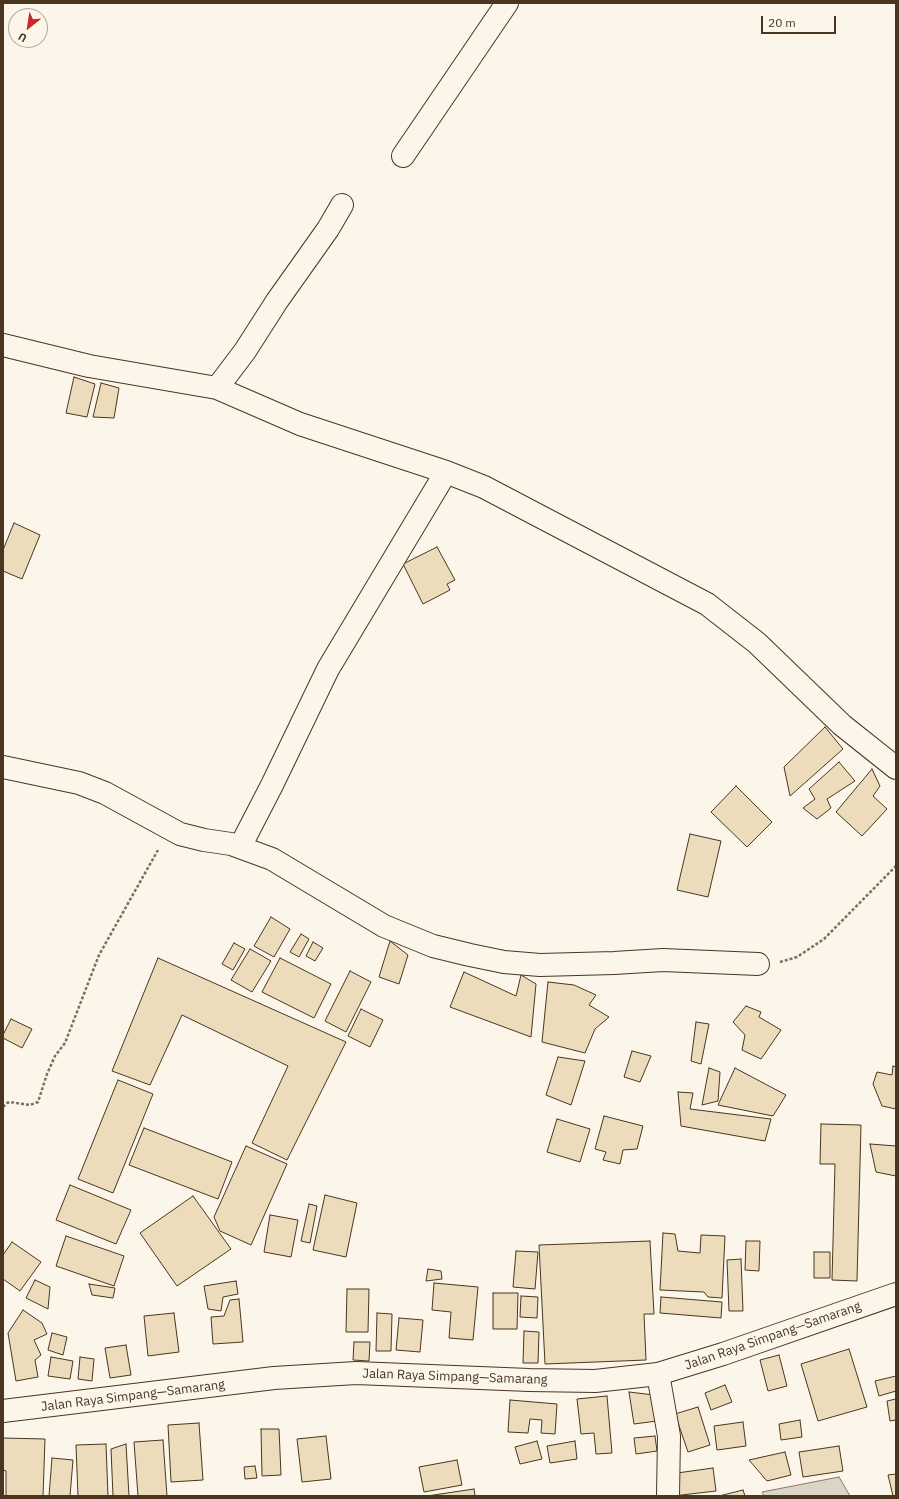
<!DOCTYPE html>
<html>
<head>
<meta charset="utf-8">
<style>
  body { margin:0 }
  #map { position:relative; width:899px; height:1499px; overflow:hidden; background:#fbf6e9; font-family:"IBM Plex Sans",sans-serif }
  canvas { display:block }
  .frame { position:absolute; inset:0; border:4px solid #4a3520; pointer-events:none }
  .north { position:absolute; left:8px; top:8px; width:40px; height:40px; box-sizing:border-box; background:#fbf6e9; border:1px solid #b4a999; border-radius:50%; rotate:210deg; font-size:11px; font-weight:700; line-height:16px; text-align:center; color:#4a3520 }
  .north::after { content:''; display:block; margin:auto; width:14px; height:18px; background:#c62828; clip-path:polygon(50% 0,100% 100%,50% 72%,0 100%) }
  .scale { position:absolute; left:761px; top:16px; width:75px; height:18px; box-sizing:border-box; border:2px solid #4a3520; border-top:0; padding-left:5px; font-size:12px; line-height:14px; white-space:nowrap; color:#4a3520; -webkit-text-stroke:3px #fbf6e9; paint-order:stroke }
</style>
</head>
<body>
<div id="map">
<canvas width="899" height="1499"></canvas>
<div class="frame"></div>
<div class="north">U</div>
<div class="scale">20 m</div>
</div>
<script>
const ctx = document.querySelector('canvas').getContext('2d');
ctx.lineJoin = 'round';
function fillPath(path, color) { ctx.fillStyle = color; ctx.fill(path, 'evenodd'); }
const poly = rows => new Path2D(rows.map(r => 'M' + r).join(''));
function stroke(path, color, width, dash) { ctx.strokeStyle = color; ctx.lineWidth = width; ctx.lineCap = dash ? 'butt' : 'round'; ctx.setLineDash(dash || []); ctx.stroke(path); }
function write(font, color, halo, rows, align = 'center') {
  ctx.font = font + ' "IBM Plex Sans",sans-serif'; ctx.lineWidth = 3; ctx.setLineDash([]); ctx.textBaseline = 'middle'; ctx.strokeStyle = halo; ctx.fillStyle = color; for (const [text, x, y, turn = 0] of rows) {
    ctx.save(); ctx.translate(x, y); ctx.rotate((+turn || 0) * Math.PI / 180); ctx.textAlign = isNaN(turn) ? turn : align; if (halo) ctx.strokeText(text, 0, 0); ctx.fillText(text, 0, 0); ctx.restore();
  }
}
const water = poly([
  [839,1477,850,1496,764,1496,762,1492,839,1477]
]);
const building = poly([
  [74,377,95,384,87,417,66,413,74,377],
  [101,383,119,388,114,418,93,417,101,383],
  [14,523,40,535,22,579,3,571,3,550,14,523],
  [437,547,455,580,447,584,450,590,423,604,403,564,437,547],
  [825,727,843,749,790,796,784,767,825,727],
  [839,762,855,781,827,799,831,808,817,819,803,808,815,799,809,789,839,762],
  [872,769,880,786,873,796,887,809,862,836,836,812,872,769],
  [736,786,772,822,747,847,711,812,736,786],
  [690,834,721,841,708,897,677,890,690,834],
  [271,917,290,929,274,957,254,946,271,917],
  [301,934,309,939,299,957,290,952,301,934],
  [390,941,408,955,399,984,379,977,390,941],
  [313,942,323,948,315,961,306,956,313,942],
  [234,943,245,949,233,970,222,964,234,943],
  [250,949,271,961,252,992,231,980,250,949],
  [158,958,346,1042,287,1160,252,1143,288,1066,182,1015,150,1085,112,1071,158,958],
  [280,958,331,984,314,1018,262,992,280,958],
  [350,971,371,982,346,1032,325,1021,350,971],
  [464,972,516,996,521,975,536,984,531,1037,450,1007,464,972],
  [548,982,574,985,596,995,589,1005,609,1017,595,1029,585,1053,542,1042,548,982],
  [746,1006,761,1012,759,1017,781,1030,761,1059,742,1050,745,1035,733,1022,746,1006],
  [361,1009,383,1020,370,1047,348,1036,361,1009],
  [11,1019,32,1029,22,1048,3,1038,3,1035,11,1019],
  [696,1022,709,1024,701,1064,691,1061,696,1022],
  [632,1051,651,1056,640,1082,624,1077,632,1051],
  [558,1057,585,1061,571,1105,546,1095,558,1057],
  [893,1066,896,1067,896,1109,882,1106,873,1084,877,1072,892,1075,893,1066],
  [709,1068,720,1072,718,1101,702,1105,709,1068],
  [735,1068,786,1095,773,1116,718,1105,735,1068],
  [118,1080,153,1094,113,1193,78,1179,118,1080],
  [678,1092,693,1093,690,1109,771,1119,765,1141,681,1126,678,1092],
  [604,1116,643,1126,637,1149,623,1150,620,1164,603,1160,606,1152,595,1149,604,1116],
  [557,1119,590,1129,580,1162,547,1152,557,1119],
  [821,1124,861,1125,857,1281,832,1280,835,1164,820,1164,821,1124],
  [144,1128,232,1162,218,1199,129,1165,144,1128],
  [870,1144,896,1146,896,1176,876,1172,870,1144],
  [246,1146,287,1164,251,1245,220,1231,214,1217,246,1146],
  [70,1185,131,1210,116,1244,56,1220,70,1185],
  [325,1195,357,1203,346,1257,313,1250,325,1195],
  [193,1196,231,1249,177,1286,140,1233,193,1196],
  [309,1204,317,1206,310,1243,301,1241,309,1204],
  [270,1215,298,1220,291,1257,264,1252,270,1215],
  [663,1233,675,1234,678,1251,700,1253,701,1235,725,1236,722,1298,708,1297,704,1292,660,1290,663,1233],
  [66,1236,124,1256,114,1286,56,1266,66,1236],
  [650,1241,654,1314,644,1314,646,1360,545,1364,539,1245,650,1241],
  [746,1241,760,1241,759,1271,745,1270,746,1241],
  [12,1242,41,1262,20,1291,3,1279,3,1255,12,1242],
  [516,1251,538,1252,535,1289,513,1287,516,1251],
  [814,1252,830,1252,830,1278,814,1278,814,1252],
  [741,1259,743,1311,729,1311,727,1260,741,1259],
  [428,1269,441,1271,442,1279,426,1281,428,1269],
  [35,1280,50,1287,48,1309,26,1298,35,1280],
  [236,1281,238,1294,223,1297,221,1311,208,1309,204,1286,236,1281],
  [434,1283,478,1287,473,1340,449,1338,451,1312,432,1310,434,1283],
  [89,1284,115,1288,113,1298,92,1295,89,1284],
  [347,1289,369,1289,368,1332,346,1332,347,1289],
  [493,1293,518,1293,517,1329,493,1329,493,1293],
  [521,1296,538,1297,537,1318,520,1317,521,1296],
  [661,1297,722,1302,721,1318,660,1313,661,1297],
  [239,1299,243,1342,213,1344,211,1317,224,1316,230,1300,239,1299],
  [23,1310,42,1323,47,1334,34,1340,41,1355,35,1360,38,1377,16,1381,8,1333,23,1310],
  [174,1313,179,1352,148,1356,144,1316,174,1313],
  [377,1313,392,1314,391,1351,376,1351,377,1313],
  [399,1318,423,1320,420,1352,396,1350,399,1318],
  [524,1331,539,1332,538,1363,523,1363,524,1331],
  [52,1333,67,1337,63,1355,48,1350,52,1333],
  [354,1342,370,1342,369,1361,353,1360,354,1342],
  [126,1345,131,1375,110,1378,105,1348,126,1345],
  [849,1349,867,1407,818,1421,801,1364,849,1349],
  [779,1355,787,1386,768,1391,760,1360,779,1355],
  [51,1357,73,1361,70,1379,48,1376,51,1357],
  [80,1357,94,1359,92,1381,78,1379,80,1357],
  [896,1376,896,1391,879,1396,875,1381,896,1376],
  [725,1385,732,1402,711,1410,705,1393,725,1385],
  [629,1392,654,1395,657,1421,634,1424,629,1392],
  [607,1396,612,1453,596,1454,594,1433,581,1434,577,1399,607,1396],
  [896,1399,896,1420,890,1421,887,1401,896,1399],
  [510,1400,557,1404,555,1434,541,1433,542,1420,530,1419,528,1433,508,1432,510,1400],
  [698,1407,710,1445,688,1452,675,1414,698,1407],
  [800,1420,802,1437,781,1440,779,1424,800,1420],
  [743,1422,746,1446,717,1450,714,1426,743,1422],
  [199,1423,203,1480,171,1482,168,1425,199,1423],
  [261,1429,279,1429,281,1475,262,1476,261,1429],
  [326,1436,331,1479,302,1482,297,1439,326,1436],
  [655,1436,657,1451,636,1454,634,1438,655,1436],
  [3,1438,45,1439,43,1496,6,1496,6,1471,3,1470,3,1438],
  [163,1440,167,1496,138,1496,134,1442,163,1440],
  [537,1441,542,1459,520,1464,515,1447,537,1441],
  [575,1441,577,1459,550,1463,547,1446,575,1441],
  [106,1444,108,1496,78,1496,76,1445,106,1444],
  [126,1444,129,1496,113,1496,111,1449,126,1444],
  [839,1446,843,1471,803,1477,799,1452,839,1446],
  [785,1452,791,1475,767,1481,749,1460,785,1452],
  [52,1458,73,1460,70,1496,49,1496,52,1458],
  [457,1460,462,1485,424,1492,419,1467,457,1460],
  [255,1466,257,1478,245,1479,244,1467,255,1466],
  [713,1468,716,1491,673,1496,670,1474,713,1468],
  [896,1474,896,1496,893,1496,888,1475,896,1474],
  [474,1489,475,1496,427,1496,474,1489],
  [743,1490,745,1496,719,1496,743,1490]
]);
const path = poly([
  [780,962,797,957,824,939,896,866],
  [3,1107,7,1103,10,1102,30,1105,38,1102,47,1074,55,1056,65,1043,99,955,158,850]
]);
const minor = poly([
  [403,156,507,3],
  [3,345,89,366,217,388,300,424,446,472,484,487,707,604,757,643,842,725,896,768],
  [217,388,245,351,277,301,328,229,342,205],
  [3,767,79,783,105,793,180,834,204,840,231,844,272,859,384,926,433,946,470,955,504,962,540,965,614,963,663,960,758,964],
  [240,847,272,785,328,669,446,472],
  [658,1374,669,1436,668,1496]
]);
const major = poly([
  [3,1411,274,1378,356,1373,529,1380,595,1381,658,1374,723,1354,896,1294]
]);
const streetNames = [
  ["Jalan Raya Simpang—Samarang",773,1336,-19],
  ["Jalan Raya Simpang—Samarang",455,1377,2],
  ["Jalan Raya Simpang—Samarang",133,1396,-7]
];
fillPath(water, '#dcd4c6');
stroke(water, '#887966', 1);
fillPath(building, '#ecdcbc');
stroke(building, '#4a3520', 1);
stroke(minor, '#4a3520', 24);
stroke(major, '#4a3520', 24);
stroke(path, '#7f6f5c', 2.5, [3, 2]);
stroke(minor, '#fbf6e9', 22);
stroke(major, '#fbf6e9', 22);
write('13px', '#4a3520', '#fbf6e9', streetNames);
</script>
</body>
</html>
